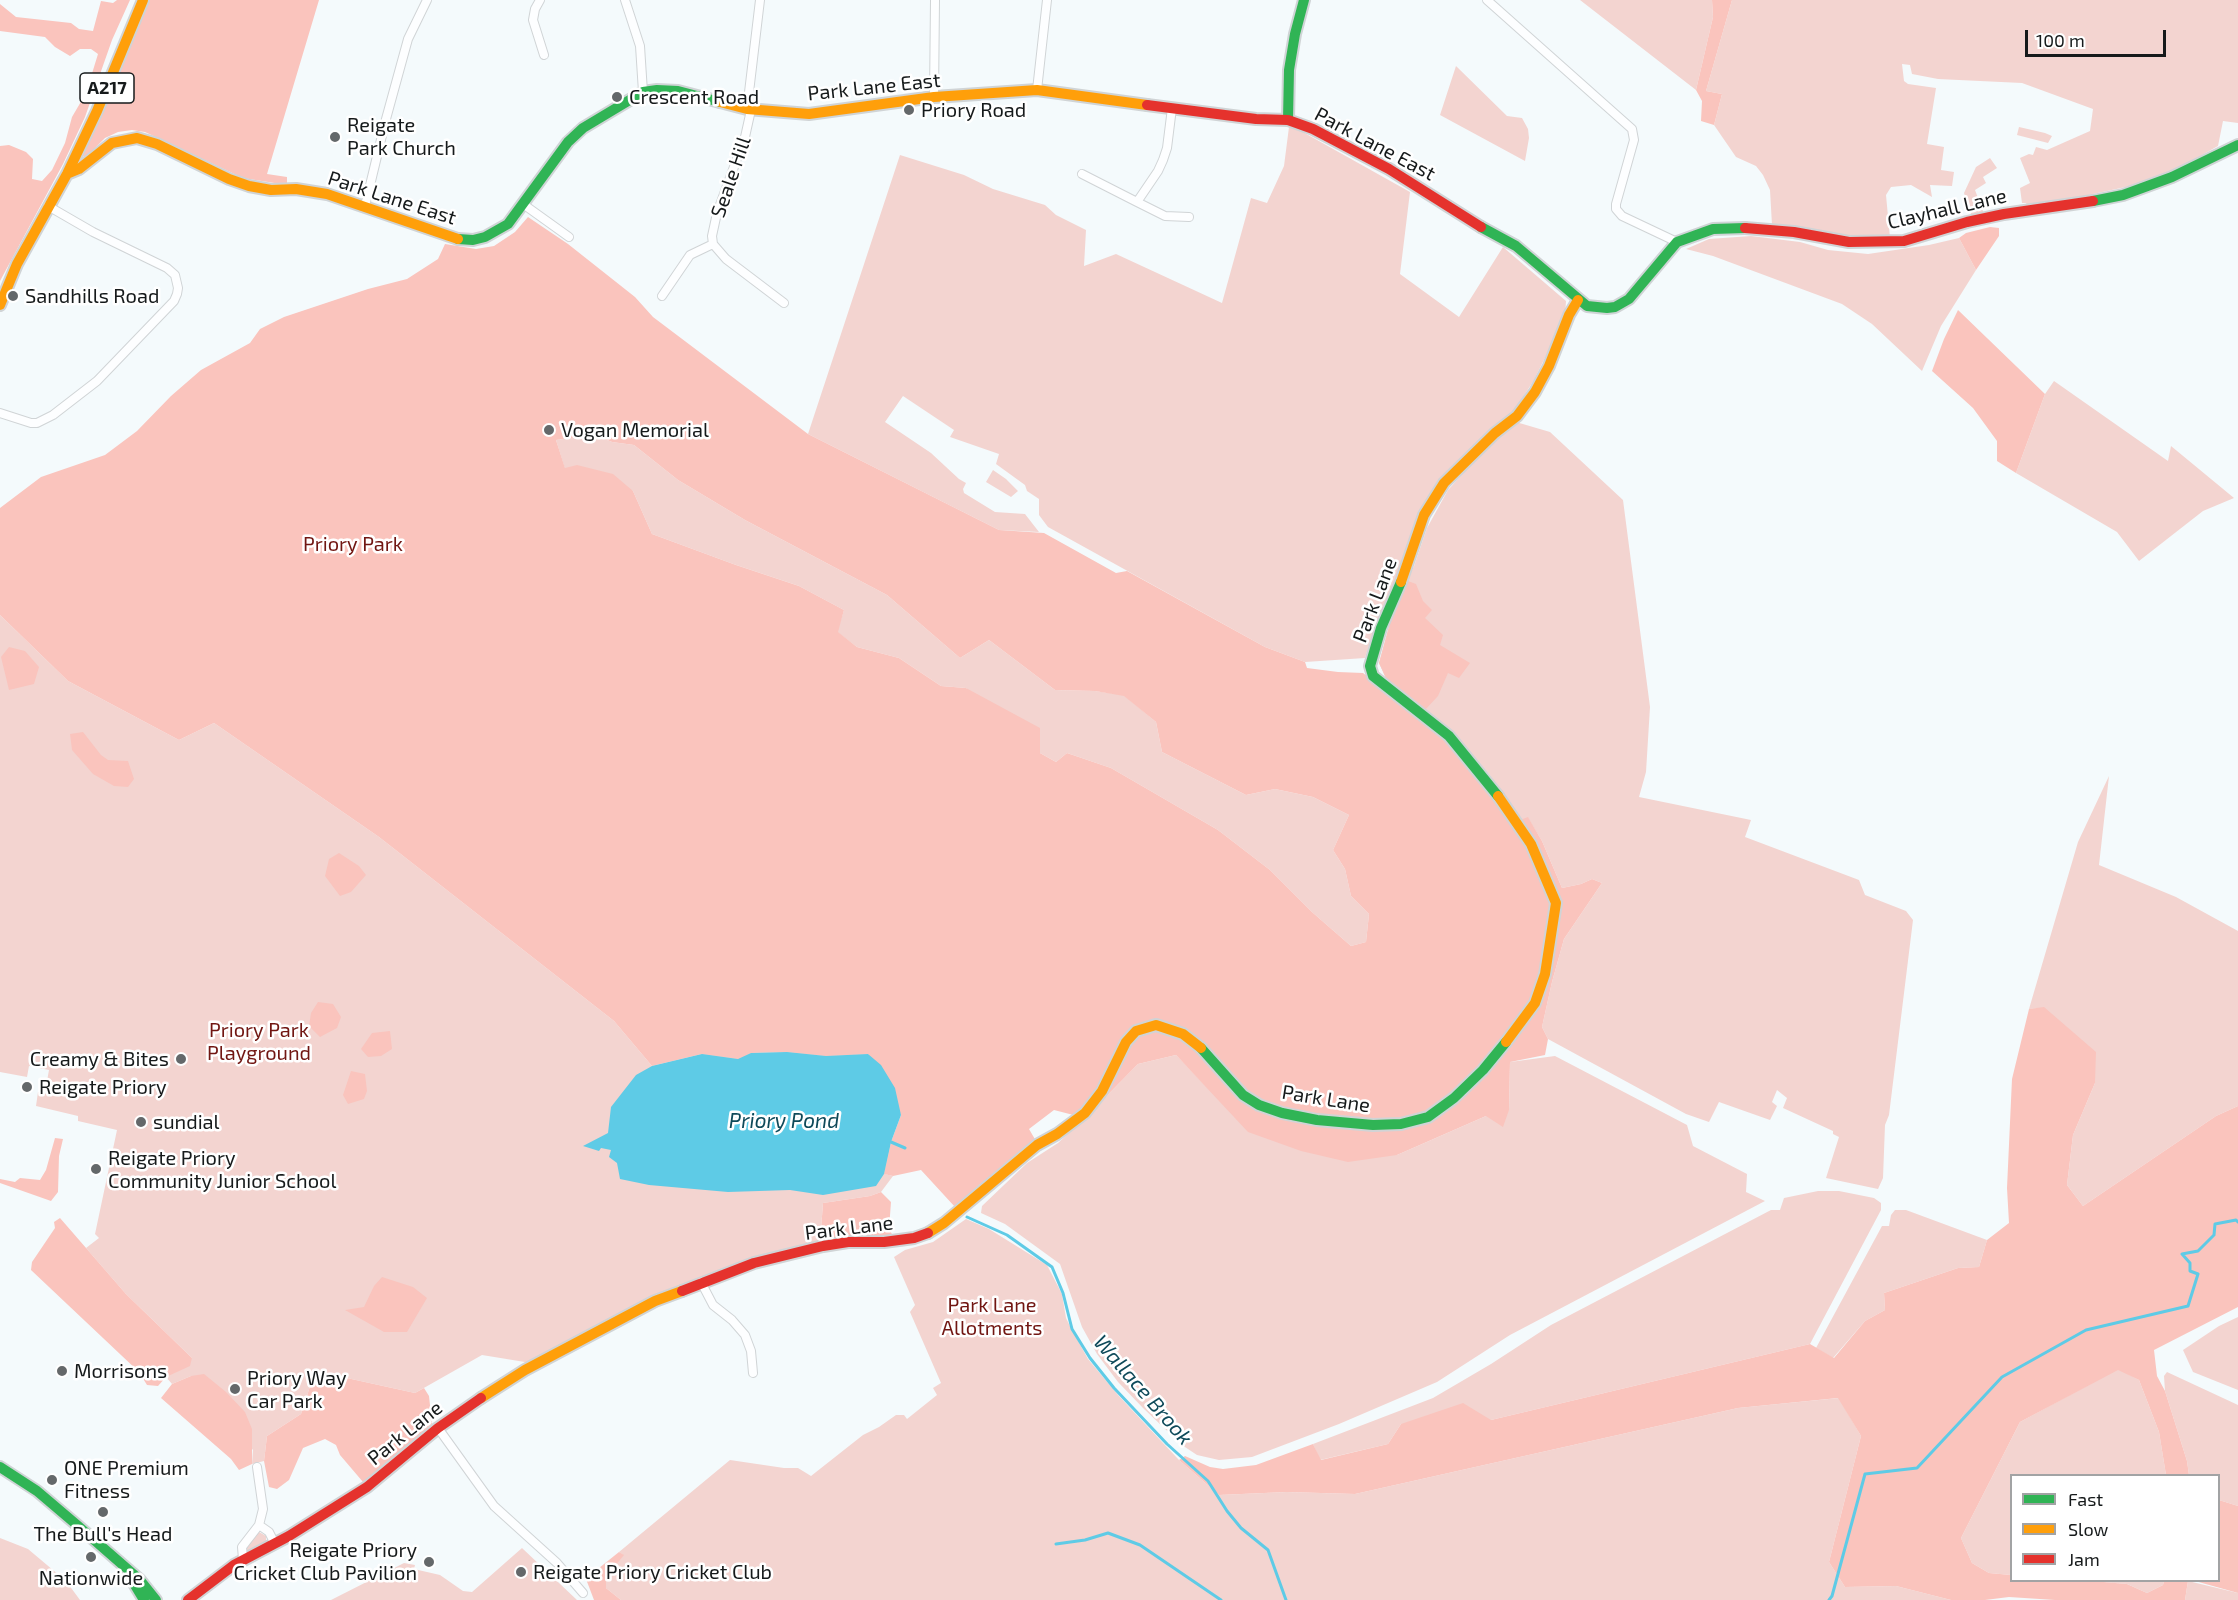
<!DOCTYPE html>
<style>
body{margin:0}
#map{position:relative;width:2238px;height:1600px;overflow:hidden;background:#f4fafc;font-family:"Exo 2",sans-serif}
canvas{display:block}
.legend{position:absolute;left:2010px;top:1474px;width:210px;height:108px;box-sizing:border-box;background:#fff;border:2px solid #a2a3a4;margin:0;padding:8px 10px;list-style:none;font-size:18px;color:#161a1b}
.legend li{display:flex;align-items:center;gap:12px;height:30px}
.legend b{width:30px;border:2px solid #a2a3a4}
.scale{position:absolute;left:2025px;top:30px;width:141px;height:27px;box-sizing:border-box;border:3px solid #161a1b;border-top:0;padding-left:8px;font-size:18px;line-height:21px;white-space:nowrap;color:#161a1b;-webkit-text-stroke:4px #fff;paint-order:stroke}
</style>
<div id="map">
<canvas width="2238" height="1600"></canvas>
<ul class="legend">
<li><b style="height:8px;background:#30b455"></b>Fast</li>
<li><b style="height:8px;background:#ff9f0a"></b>Slow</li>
<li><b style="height:8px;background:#e5322d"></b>Jam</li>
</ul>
<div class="scale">100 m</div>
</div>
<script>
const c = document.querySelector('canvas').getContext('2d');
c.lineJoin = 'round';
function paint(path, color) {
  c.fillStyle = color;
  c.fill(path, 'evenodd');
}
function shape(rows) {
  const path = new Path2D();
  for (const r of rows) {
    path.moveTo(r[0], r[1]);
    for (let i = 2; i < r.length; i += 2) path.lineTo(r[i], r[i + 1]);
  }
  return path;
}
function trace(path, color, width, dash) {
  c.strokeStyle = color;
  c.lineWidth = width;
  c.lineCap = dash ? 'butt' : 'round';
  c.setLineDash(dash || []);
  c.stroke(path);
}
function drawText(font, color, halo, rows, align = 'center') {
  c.font = font + ' "Exo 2",sans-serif';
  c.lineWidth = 5;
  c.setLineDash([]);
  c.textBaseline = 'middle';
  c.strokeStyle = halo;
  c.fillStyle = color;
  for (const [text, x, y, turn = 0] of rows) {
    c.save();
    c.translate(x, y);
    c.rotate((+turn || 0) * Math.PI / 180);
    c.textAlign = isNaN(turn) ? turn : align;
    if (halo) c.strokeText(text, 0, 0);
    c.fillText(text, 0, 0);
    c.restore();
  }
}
paint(shape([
 [1580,0,1712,0,1713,17,1696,90],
 [1732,0,2238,0,2238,123,2223,121,2218,146,2174,171,2135,185,2028,208,2026,203,2022,203,2020,188,2030,183,2020,158,2029,154,2033,155,2036,147,2047,150,2090,131,2093,109,2022,83,1938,79,1912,74,1910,65,1902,64,1904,81,1908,84,1936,88,1927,144,1944,147,1941,170,1954,172,1952,186,1930,185,1932,197,1911,185,1891,187,1886,195,1890,238,1867,240,1801,227,1772,225,1770,190,1763,175,1756,166,1736,157,1714,125,1722,94,1706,91],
 [1456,66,1507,116,1522,118,1528,129,1529,138,1525,161,1440,115],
 [1289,127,1301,131,1410,192,1400,274,1459,317,1503,247,1566,301,1565,317,1534,380,1516,408,1438,480,1418,519,1399,571,1374,630,1365,658,1305,662,1265,647,1048,527,1039,515,1039,499,1027,491,1025,485,996,464,999,454,950,437,954,430,903,396,885,422,931,453,959,479,966,483,963,489,964,493,995,512,1025,514,1039,532,999,530,808,434,900,155,964,175,993,189,1045,205,1056,215,1086,230,1084,266,1116,254,1222,303,1251,198,1267,203,1284,166],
 [2019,127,2045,133,2052,136,2048,143,2017,135],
 [1990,158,1997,168,1983,177,1986,183,1975,190,1984,214,1977,217,1971,214,1964,193,1976,167],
 [1751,236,1800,242,1828,250,1868,254,1929,245,1959,238,1976,270,1941,326,1922,371,1872,324,1842,304,1713,256,1686,249,1709,239],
 [2054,381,2168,461,2171,446,2234,498,2203,511,2139,561,2117,532,2016,473,2045,394],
 [1516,422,1550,432,1623,500,1650,707,1646,772,1639,797,1751,820,1745,837,1859,880,1865,895,1906,911,1913,920,1889,1115,1885,1125,1883,1178,1878,1189,1826,1178,1839,1137,1833,1134,1833,1131,1783,1108,1787,1098,1777,1090,1772,1102,1777,1106,1770,1120,1719,1102,1709,1122,1686,1114,1548,1039,1542,1027,1552,982,1564,939,1602,883,1592,879,1581,884,1562,888,1542,841,1528,818,1521,820,1489,774,1447,728,1389,685,1379,663,1394,608,1414,566,1427,528,1448,490,1476,459],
 [595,435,612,442,634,445,678,480,745,520,887,595,960,658,989,640,1055,690,1095,691,1124,695,1156,722,1162,752,1246,795,1275,789,1313,797,1349,815,1333,850,1345,869,1351,896,1369,914,1366,942,1351,946,1312,912,1270,870,1218,830,1111,768,1067,753,1056,762,1040,753,966,688,941,686,899,658,857,647,837,632,844,610,799,586,736,565,652,534,633,491,565,469,556,440],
 [993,470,1006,479,1018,491,1011,497,986,482],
 [0,615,68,681,179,740,214,723,379,837,614,1021,652,1066,702,1054,787,1052,868,1054,891,1142,885,1174,893,1176,881,1192,870,1196,823,1203,820,1243,689,1282,531,1363,482,1355,415,1393,315,1371,301,1414,267,1436,264,1461,252,1464,253,1450,191,1376,172,1384,166,1377,192,1358,126,1294,86,1248,99,1238,95,1234,117,1130,78,1121,78,1116,36,1106,38,1092,52,1095,54,1082,47,1081,49,1070,29,1066,27,1077,0,1072],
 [2109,776,2099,865,2176,897,2238,931,2238,1106,2216,1116,2083,1206,2067,1185,2073,1135,2095,1083,2044,1008,2029,1009,2078,842],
 [1176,1055,1205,1085,1397,1155,1486,1116,1509,1110,1510,1062,1555,1056,1687,1125,1693,1146,1747,1174,1746,1192,1765,1201,1510,1335,1437,1382,1339,1424,1252,1457,1219,1460,1197,1455,1182,1445,1143,1408,1118,1382,1097,1354,1082,1327,1060,1264,1005,1224,981,1213,982,1206,1027,1163,1058,1143,1085,1118,1138,1064],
 [1818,1191,1839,1191,1874,1198,1881,1203,1881,1210,1810,1344,1491,1420,1401,1424,1388,1444,1320,1460,1313,1444,1433,1398,1491,1364,1551,1325,1771,1210,1780,1210,1784,1198],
 [1895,1210,1906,1210,1987,1240,1979,1267,1958,1268,1884,1293,1885,1310,1865,1321,1833,1358,1816,1348,1882,1226,1889,1226,1891,1215],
 [966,1219,989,1229,1047,1265,1062,1294,1066,1318,1072,1330,1088,1359,1119,1396,1179,1460,1219,1495,1287,1492,1355,1494,1738,1408,1839,1398,1861,1436,1829,1562,1845,1587,1896,1586,1951,1600,621,1600,606,1588,606,1577,623,1555,619,1552,730,1460,784,1468,798,1468,811,1476,863,1435,879,1427,896,1415,904,1415,907,1419,937,1395,933,1388,941,1383,910,1312,915,1305,894,1257,905,1250,933,1242],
 [2238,1317,2238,1390,2193,1372,2183,1350,2219,1326],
 [2118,1369,2139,1380,2159,1432,2166,1475,2012,1476,2011,1575,1989,1573,1972,1563,1961,1538,2020,1422],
 [2167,1372,2238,1405,2238,1506,2219,1500,2218,1476,2189,1475,2187,1461,2165,1391,2164,1376],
 [259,1532,266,1536,266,1543,246,1551,246,1547],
 [0,1538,28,1549,66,1581,80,1600,0,1600],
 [522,1548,577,1600,331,1600,404,1563,415,1565,414,1569,440,1575,463,1591,472,1592],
 [2088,1581,2164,1581,2163,1585,2147,1593,2127,1584],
 [2188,1581,2238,1593,2238,1600,2185,1600]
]), '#f3d4d0');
paint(shape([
 [117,0,130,0,112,40,85,117,63,164,0,281,0,146,9,145,26,152,33,159,32,179,42,181,52,170,65,143,72,117,86,93,98,54,91,49,80,49,70,56,55,47,45,37,0,31,0,4,16,17,71,23,79,29,93,31,101,1,113,3],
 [148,0,319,0,267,174,287,177,287,185,243,178,145,132,132,130,118,132,105,138,86,157,79,156],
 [1712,0,1732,0,1706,91,1722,94,1714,125,1701,121,1702,101,1696,90,1713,17],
 [528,217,568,244,635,297,653,317,808,434,999,530,1044,533,1116,573,1127,571,1265,647,1305,662,1307,668,1338,672,1363,673,1439,731,1486,785,1512,823,1528,817,1542,841,1562,888,1581,884,1592,879,1602,883,1564,939,1552,982,1542,1027,1548,1039,1545,1055,1510,1062,1509,1110,1503,1127,1486,1116,1397,1155,1348,1162,1301,1151,1248,1132,1176,1055,1138,1064,1085,1118,1054,1110,1029,1129,1036,1141,979,1185,955,1207,921,1170,893,1176,884,1174,891,1142,901,1115,868,1054,826,1056,787,1052,751,1053,739,1059,702,1054,652,1066,614,1021,379,837,214,723,179,740,68,681,0,615,0,508,41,477,105,455,137,431,171,396,201,370,250,343,260,329,284,317,368,289,407,279,438,259,445,244,476,249,494,246,515,232],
 [595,435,612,442,634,445,678,480,745,520,887,595,960,658,989,640,1055,690,1095,691,1124,696,1156,722,1162,752,1246,795,1275,789,1313,797,1349,815,1333,850,1345,869,1351,896,1369,914,1366,942,1351,946,1312,912,1270,870,1218,830,1111,768,1067,753,1056,762,1040,753,1040,728,966,688,941,686,899,658,857,647,838,632,844,610,799,586,736,565,652,534,633,491,613,474,577,465,565,468,556,440],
 [1990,227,1999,228,1999,236,1976,270,1959,238,1966,233],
 [1958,310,2045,394,2016,473,1997,461,1997,441,1973,408,1932,371,1944,339],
 [1408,581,1416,584,1423,601,1432,610,1425,618,1443,635,1440,645,1470,663,1459,678,1448,673,1438,696,1424,711,1389,685,1379,663,1394,608],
 [9,647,25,651,39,667,34,684,9,690,1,657],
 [83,732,101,755,108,760,128,761,134,779,128,787,114,786,93,774,72,750,70,734],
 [339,853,359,866,366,875,351,892,340,896,325,876,329,859],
 [318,1002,333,1004,341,1017,337,1028,320,1037,309,1026,311,1013],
 [2044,1007,2096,1052,2095,1083,2073,1135,2067,1185,2083,1206,2216,1116,2238,1106,2238,1307,2154,1350,2157,1376,2165,1391,2187,1461,2189,1475,2166,1475,2159,1432,2139,1380,2118,1370,2020,1422,1961,1538,1972,1563,1989,1573,2011,1575,2012,1580,2092,1581,2127,1584,2147,1593,2163,1585,2164,1581,2188,1581,2185,1600,2055,1600,2009,1597,1985,1600,1951,1600,1896,1586,1845,1587,1829,1562,1861,1436,1838,1398,1738,1408,1355,1494,1287,1492,1219,1495,1179,1460,1185,1456,1210,1467,1223,1469,1256,1465,1313,1444,1321,1460,1388,1444,1401,1424,1463,1403,1491,1420,1810,1344,1834,1358,1865,1321,1885,1310,1884,1293,1958,1268,1979,1267,1987,1240,2009,1223,2007,1188,2012,1079,2029,1009],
 [390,1031,392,1049,381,1056,368,1057,361,1049,372,1033],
 [351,1071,365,1074,367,1091,364,1099,348,1104,343,1095],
 [55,1138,63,1139,59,1156,58,1192,51,1201,0,1183,0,1179,15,1182,20,1178,40,1180,46,1170],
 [881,1192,891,1202,889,1229,893,1236,820,1243,823,1203,870,1196],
 [60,1218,126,1294,192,1358,190,1366,166,1377,158,1386,147,1385,139,1372,31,1270,32,1262,55,1228,54,1222],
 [382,1277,413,1287,427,1298,407,1332,384,1332,345,1310,364,1307,374,1286],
 [315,1371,415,1393,424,1388,429,1396,432,1424,391,1462,363,1482,340,1455,336,1445,325,1439,303,1448,289,1480,277,1489,269,1487,264,1461,267,1436,301,1414],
 [204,1374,226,1392,245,1412,252,1429,252,1464,239,1470,231,1459,161,1398,172,1384,191,1376],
 [2219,1500,2238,1506,2238,1593,2195,1581,2218,1580],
 [619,1552,624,1555,606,1577,606,1588,621,1600,594,1600,586,1579,596,1567,599,1568]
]), '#fac4bd');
paint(shape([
 [787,1052,826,1056,868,1054,881,1065,895,1088,901,1115,891,1142,884,1174,876,1186,823,1195,790,1190,728,1192,649,1185,620,1179,617,1163,609,1157,611,1150,601,1148,599,1151,583,1146,608,1133,611,1107,636,1075,652,1066,702,1054,738,1059,751,1053]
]), '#5ecbe6');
trace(shape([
 [891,1142,905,1148],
 [967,1217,1007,1235,1052,1267,1063,1293,1072,1329,1090,1358,1114,1388,1167,1444,1208,1481,1227,1511,1241,1528,1268,1550,1286,1600],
 [1056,1544,1085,1540,1108,1533,1140,1545,1221,1600],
 [1829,1600,1832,1596,1865,1474,1917,1468,2002,1377,2086,1330,2188,1306,2198,1274,2190,1271,2190,1263,2182,1254,2198,1251,2214,1235,2215,1224,2236,1220,2238,1222]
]), '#5ecbe6', 3);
const street = shape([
 [540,0,535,9,533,20,544,55],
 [625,0,640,46,643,92],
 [1487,0,1632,129,1634,140,1616,204,1616,209,1622,216,1677,242],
 [1037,90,1047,0],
 [934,97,935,0],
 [747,109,760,0],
 [751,110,745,137,717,213,712,236,713,244,726,259,784,303],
 [1082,174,1137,202,1158,171,1163,160,1167,148,1172,108],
 [1137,202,1165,216,1189,217],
 [523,204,569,237],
 [365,206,386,119,408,39,427,0],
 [662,296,690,255,713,244],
 [0,413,31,423,37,423,53,415,97,381,174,301,177,294,178,288,175,275,167,268,93,232,48,206],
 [701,1282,713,1305,732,1320,745,1335,751,1351,753,1373],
 [438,1428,494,1506,557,1563,583,1593],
 [259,1525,269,1532,275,1544],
 [243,1559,242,1547,259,1525,263,1509,257,1467]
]);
const fast = shape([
 [1288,120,1289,70,1295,34,1304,0],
 [2093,201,2123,195,2172,177,2238,145],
 [1481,227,1516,246,1587,306,1607,308,1615,307,1629,299,1677,242,1713,229,1745,228],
 [458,239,473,240,485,237,508,224,568,142,583,128,643,92,657,90,678,91,720,102],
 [1401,582,1381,628,1370,666,1373,676,1449,736,1498,796],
 [1201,1048,1243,1095,1259,1105,1282,1113,1317,1120,1373,1125,1401,1124,1428,1117,1454,1098,1483,1070,1506,1042],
 [0,1467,37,1491,77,1525,140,1580,156,1600],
 [133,1582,144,1600]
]);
const slow = shape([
 [720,102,747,109,809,114,934,97,1037,90,1147,105],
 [67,174,79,169,112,143,137,138,157,144,229,179,249,186,271,190,296,189,327,194,458,239],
 [0,305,17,264,67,174,97,111,143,0],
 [1401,582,1424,515,1444,483,1495,433,1517,416,1535,392,1549,366,1569,315,1578,300],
 [1498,796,1531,844,1556,903,1545,974,1535,1003,1506,1042],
 [928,1233,944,1223,1037,1145,1057,1134,1085,1113,1102,1091,1126,1042,1136,1031,1156,1025,1183,1034,1201,1048],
 [481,1398,525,1370,655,1301,682,1291]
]);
const jam = shape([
 [1147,105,1256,119,1288,120,1313,129,1389,169,1481,227],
 [1745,228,1794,232,1849,242,1904,241,1967,222,2004,214,2093,201],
 [682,1291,754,1263,823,1246,848,1242,884,1242,914,1238,928,1233],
 [188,1600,234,1565,289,1536,367,1487,438,1428,481,1398]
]);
trace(street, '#d0d4d6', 10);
trace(fast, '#d0d4d6', 14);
trace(slow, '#d0d4d6', 14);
trace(jam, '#d0d4d6', 14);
trace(street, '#fdfeff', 8);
trace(fast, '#30b455', 10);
trace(slow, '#ff9f0a', 10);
trace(jam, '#e5322d', 10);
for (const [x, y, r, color] of [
 [617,97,6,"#64686a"],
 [909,110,6,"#64686a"],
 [335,137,6,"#64686a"],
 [13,296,6,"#64686a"],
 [549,430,6,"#64686a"],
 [181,1059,6,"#64686a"],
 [27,1087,6,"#64686a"],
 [141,1122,6,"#64686a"],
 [96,1169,6,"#64686a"],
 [62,1371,6,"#64686a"],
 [235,1389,6,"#64686a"],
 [52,1480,6,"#64686a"],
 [103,1512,6,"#64686a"],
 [91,1557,6,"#64686a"],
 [429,1562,6,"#64686a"],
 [521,1572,6,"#64686a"]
]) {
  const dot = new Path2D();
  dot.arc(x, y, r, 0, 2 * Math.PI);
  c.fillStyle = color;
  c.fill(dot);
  trace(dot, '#fff', 2);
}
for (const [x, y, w] of [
 [107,88,54]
]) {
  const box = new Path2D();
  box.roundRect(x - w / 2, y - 15, w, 30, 4.5);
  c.fillStyle = '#fff';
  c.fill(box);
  trace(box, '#161a1b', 1.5);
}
drawText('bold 18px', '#161a1b', null, [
 ["A217",107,88]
]);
drawText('20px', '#161a1b', '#fff', [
 ["Park Lane East",874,87,-6],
 ["Park Lane East",1375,144,28],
 ["Seale Hill",731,177,-71],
 ["Park Lane East",392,198,18],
 ["Clayhall Lane",1947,209,-13],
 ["Park Lane",1375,600,-69],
 ["Park Lane",1326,1099,9],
 ["Park Lane",849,1228,-7],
 ["Park Lane",405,1433,-39]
]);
drawText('20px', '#161a1b', '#fff', [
 ["Crescent Road",629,97],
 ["Priory Road",921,110],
 ["Reigate",347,125],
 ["Park Church",347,148],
 ["Sandhills Road",25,296],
 ["Vogan Memorial",561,430],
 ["Creamy & Bites",169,1059,"right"],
 ["Reigate Priory",39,1087],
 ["sundial",153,1122],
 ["Reigate Priory",108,1158],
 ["Community Junior School",108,1181],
 ["Morrisons",74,1371],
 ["Priory Way",247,1378],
 ["Car Park",247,1401],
 ["ONE Premium",64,1468],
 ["Fitness",64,1491],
 ["The Bull's Head",103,1534,"center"],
 ["Reigate Priory",417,1550,"right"],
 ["Cricket Club Pavilion",417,1573,"right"],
 ["Reigate Priory Cricket Club",533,1572],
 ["Nationwide",91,1578,"center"]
], 'left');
drawText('20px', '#711612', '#fff', [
 ["Priory Park",353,544],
 ["Priory Park",259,1030],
 ["Playground",259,1053],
 ["Park Lane",992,1305],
 ["Allotments",992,1328]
]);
drawText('italic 21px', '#0f4a5a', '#fff', [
 ["Priory Pond",784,1121],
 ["Wallace Brook",1143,1390,49]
]);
</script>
